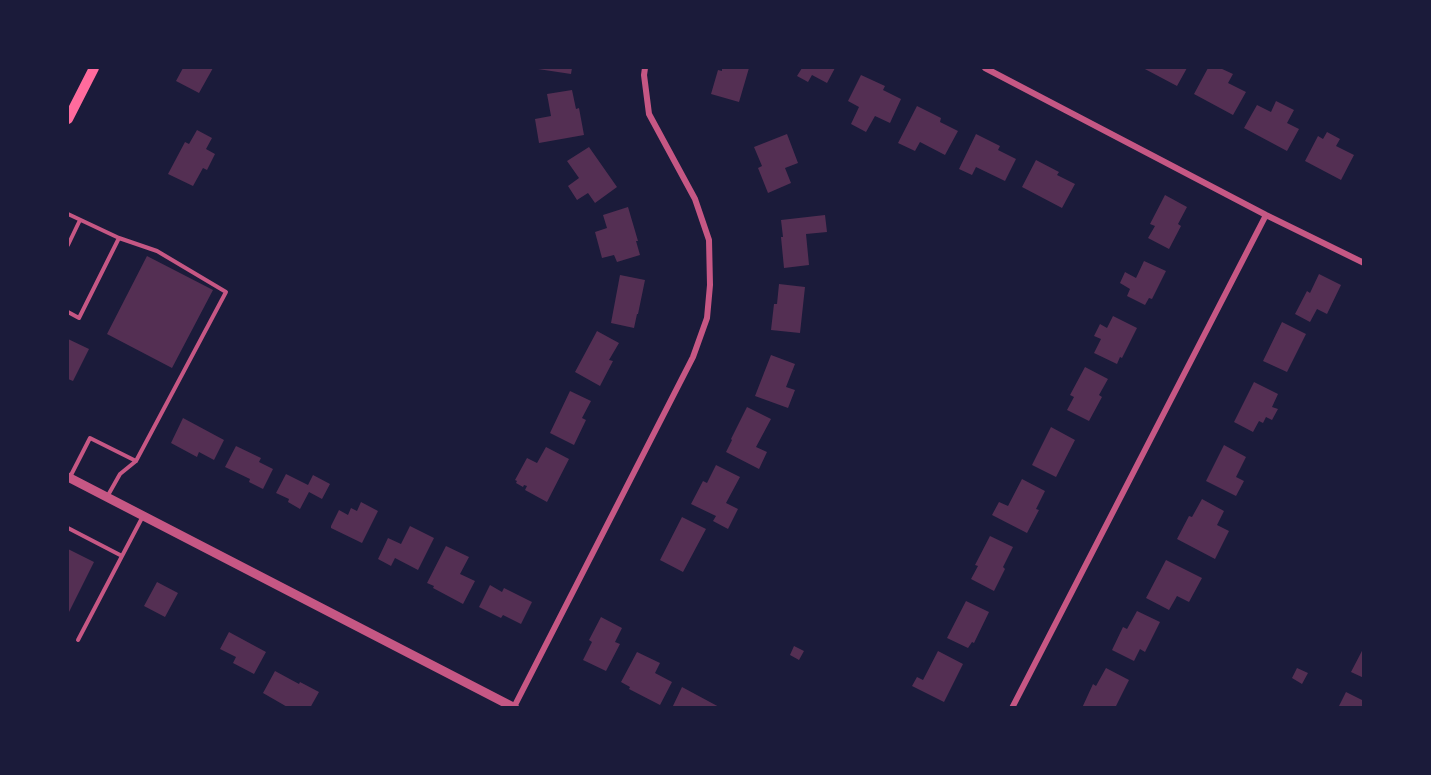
<!DOCTYPE html>
<style>
body{margin:0}
#map{position:relative;width:1431px;height:775px;overflow:hidden;background:#1b1b3a;font-family:"Open Sans",sans-serif}
canvas{display:block}
.frame{position:absolute;inset:0;border:69px solid #1b1b3a;pointer-events:none}
</style>
<div id="map">
<canvas width="1431" height="775"></canvas>
<div class="frame"></div>
</div>
<script>
const c = document.querySelector('canvas').getContext('2d');
c.lineJoin = 'round';
function paint(path, color) {
  c.fillStyle = color;
  c.fill(path, 'evenodd');
}
function shape(rows) {
  const path = new Path2D();
  for (const r of rows) {
    path.moveTo(r[0], r[1]);
    for (let i = 2; i < r.length; i += 2) path.lineTo(r[i], r[i + 1]);
  }
  return path;
}
function trace(path, color, width, dash) {
  c.strokeStyle = color;
  c.lineWidth = width;
  c.lineCap = dash ? 'butt' : 'round';
  c.setLineDash(dash || []);
  c.stroke(path);
}
paint(shape([
 [183,68,213,68,199,93,176,81],
 [538,68,572,68,571,74,538,69],
 [722,68,749,68,739,102,711,94,718,70,722,71],
 [802,68,835,68,827,83,812,75,808,82,797,76],
 [1143,68,1187,68,1177,86],
 [1208,68,1220,68,1233,74,1228,83,1246,92,1233,115,1194,94],
 [861,75,885,86,883,90,901,99,890,123,875,116,866,132,851,124,859,107,848,101],
 [572,90,576,109,579,108,584,135,539,143,535,119,551,116,547,94],
 [1276,101,1294,110,1287,123,1299,129,1287,151,1244,128,1257,105,1271,112],
 [917,106,941,118,940,122,958,131,945,155,920,142,915,151,898,143],
 [197,130,212,138,206,149,215,154,207,170,203,168,193,186,168,174,185,142,189,144],
 [1327,132,1340,139,1336,146,1354,155,1341,180,1305,161,1318,136,1323,139],
 [787,134,798,163,785,168,791,183,768,193,758,168,762,166,754,147],
 [976,134,1000,146,998,150,1016,159,1005,181,976,167,972,175,959,169],
 [589,147,617,187,595,203,588,193,577,200,568,186,579,178,567,161],
 [1036,160,1059,172,1057,175,1075,184,1062,208,1022,187],
 [1165,195,1187,207,1178,224,1181,226,1169,249,1148,238,1155,226,1150,224],
 [628,207,638,241,636,241,640,255,617,262,614,255,602,258,595,232,607,228,603,215],
 [825,215,827,232,806,234,809,265,784,268,781,237,783,237,781,220],
 [147,256,213,290,172,368,107,334],
 [1144,261,1166,271,1152,299,1149,298,1145,305,1127,296,1130,289,1120,283,1125,272,1136,278],
 [1319,274,1341,285,1327,314,1317,309,1310,322,1295,314,1307,291,1310,293],
 [620,275,645,280,638,314,637,314,634,328,611,323],
 [779,284,805,287,800,333,771,330,774,304,777,304],
 [1113,316,1137,328,1122,358,1120,357,1117,364,1094,353,1101,339,1094,336,1100,324,1107,328],
 [1282,322,1306,334,1287,372,1263,361],
 [597,331,619,343,609,360,613,361,600,386,575,372],
 [68,339,89,349,73,381,68,379],
 [771,355,795,364,786,387,795,390,788,408,755,396],
 [1085,367,1108,379,1099,395,1102,397,1089,421,1067,410,1074,397,1070,395],
 [1254,382,1278,394,1272,407,1278,409,1272,420,1266,417,1263,423,1259,421,1253,432,1234,422],
 [570,391,591,401,582,418,586,420,574,445,550,433],
 [747,407,771,419,756,447,767,452,759,469,726,452,732,440,731,439],
 [183,418,224,440,214,460,199,452,197,457,171,443],
 [1051,427,1075,440,1056,477,1032,465],
 [1224,445,1246,457,1236,477,1244,481,1236,496,1206,481],
 [236,446,261,458,259,462,273,469,263,489,249,482,250,479,225,467],
 [546,447,569,459,547,502,525,490,527,486,524,485,523,487,516,483,517,481,515,480,527,458,537,463],
 [716,465,740,477,726,503,738,509,728,529,713,521,716,516,691,504,703,481,707,483],
 [286,474,308,485,313,475,330,484,322,499,309,492,300,509,288,502,289,499,276,493],
 [1022,479,1045,491,1036,509,1039,510,1027,533,992,515,999,502,1008,506],
 [1202,499,1224,511,1217,525,1229,531,1215,559,1177,539,1189,516,1192,517],
 [361,502,378,511,362,543,331,528,331,526,339,510,348,515,351,508,357,511],
 [682,517,706,529,683,572,660,560],
 [410,526,434,538,418,570,395,558,391,566,378,559,388,538,401,544],
 [990,536,1013,547,1003,567,1005,569,994,591,971,579,978,566,975,565],
 [446,546,469,557,460,574,475,581,463,604,433,588,434,586,427,583],
 [68,549,94,562,68,614],
 [1166,560,1202,578,1189,602,1177,596,1169,610,1146,598],
 [157,582,178,593,165,617,144,606],
 [490,585,502,592,504,588,532,602,521,624,503,615,501,618,479,607],
 [966,601,989,612,974,643,972,642,968,648,947,638],
 [1137,611,1160,622,1145,652,1140,649,1134,661,1112,650,1123,627,1127,629],
 [601,617,622,628,615,642,620,644,606,671,583,660,592,642,589,640],
 [229,632,266,652,254,674,233,663,236,657,220,649],
 [794,646,804,651,799,660,790,655],
 [1364,647,1364,678,1351,672],
 [938,651,963,664,944,702,912,686,917,677,923,680],
 [637,652,660,663,655,673,672,682,660,705,629,689,630,687,621,682],
 [1106,668,1129,680,1115,708,1082,708,1093,684,1096,686],
 [1297,668,1308,673,1302,684,1292,678],
 [275,671,299,684,300,682,319,692,310,708,289,708,263,693],
 [682,687,721,708,672,708],
 [1346,692,1364,701,1364,708,1338,708]
]), '#542f53');
trace(shape([
 [68,214,119,238,79,318,68,312],
 [68,245,80,220],
 [70,477,90,438,136,461],
 [107,497,120,474,136,461,226,292,157,251,119,238],
 [68,528,122,556],
 [78,640,143,516]
]), '#c65784', 4);
trace(shape([
 [985,68,1266,215,1364,263],
 [514,707,693,357,707,318,710,285,709,240,695,199,649,114,644,75,645,68],
 [1012,708,1266,215]
]), '#c65784', 6);
trace(shape([
 [68,477,515,708]
]), '#c65784', 9);
trace(shape([
 [68,119,94,68]
]), '#ff6b9d', 10);
</script>
